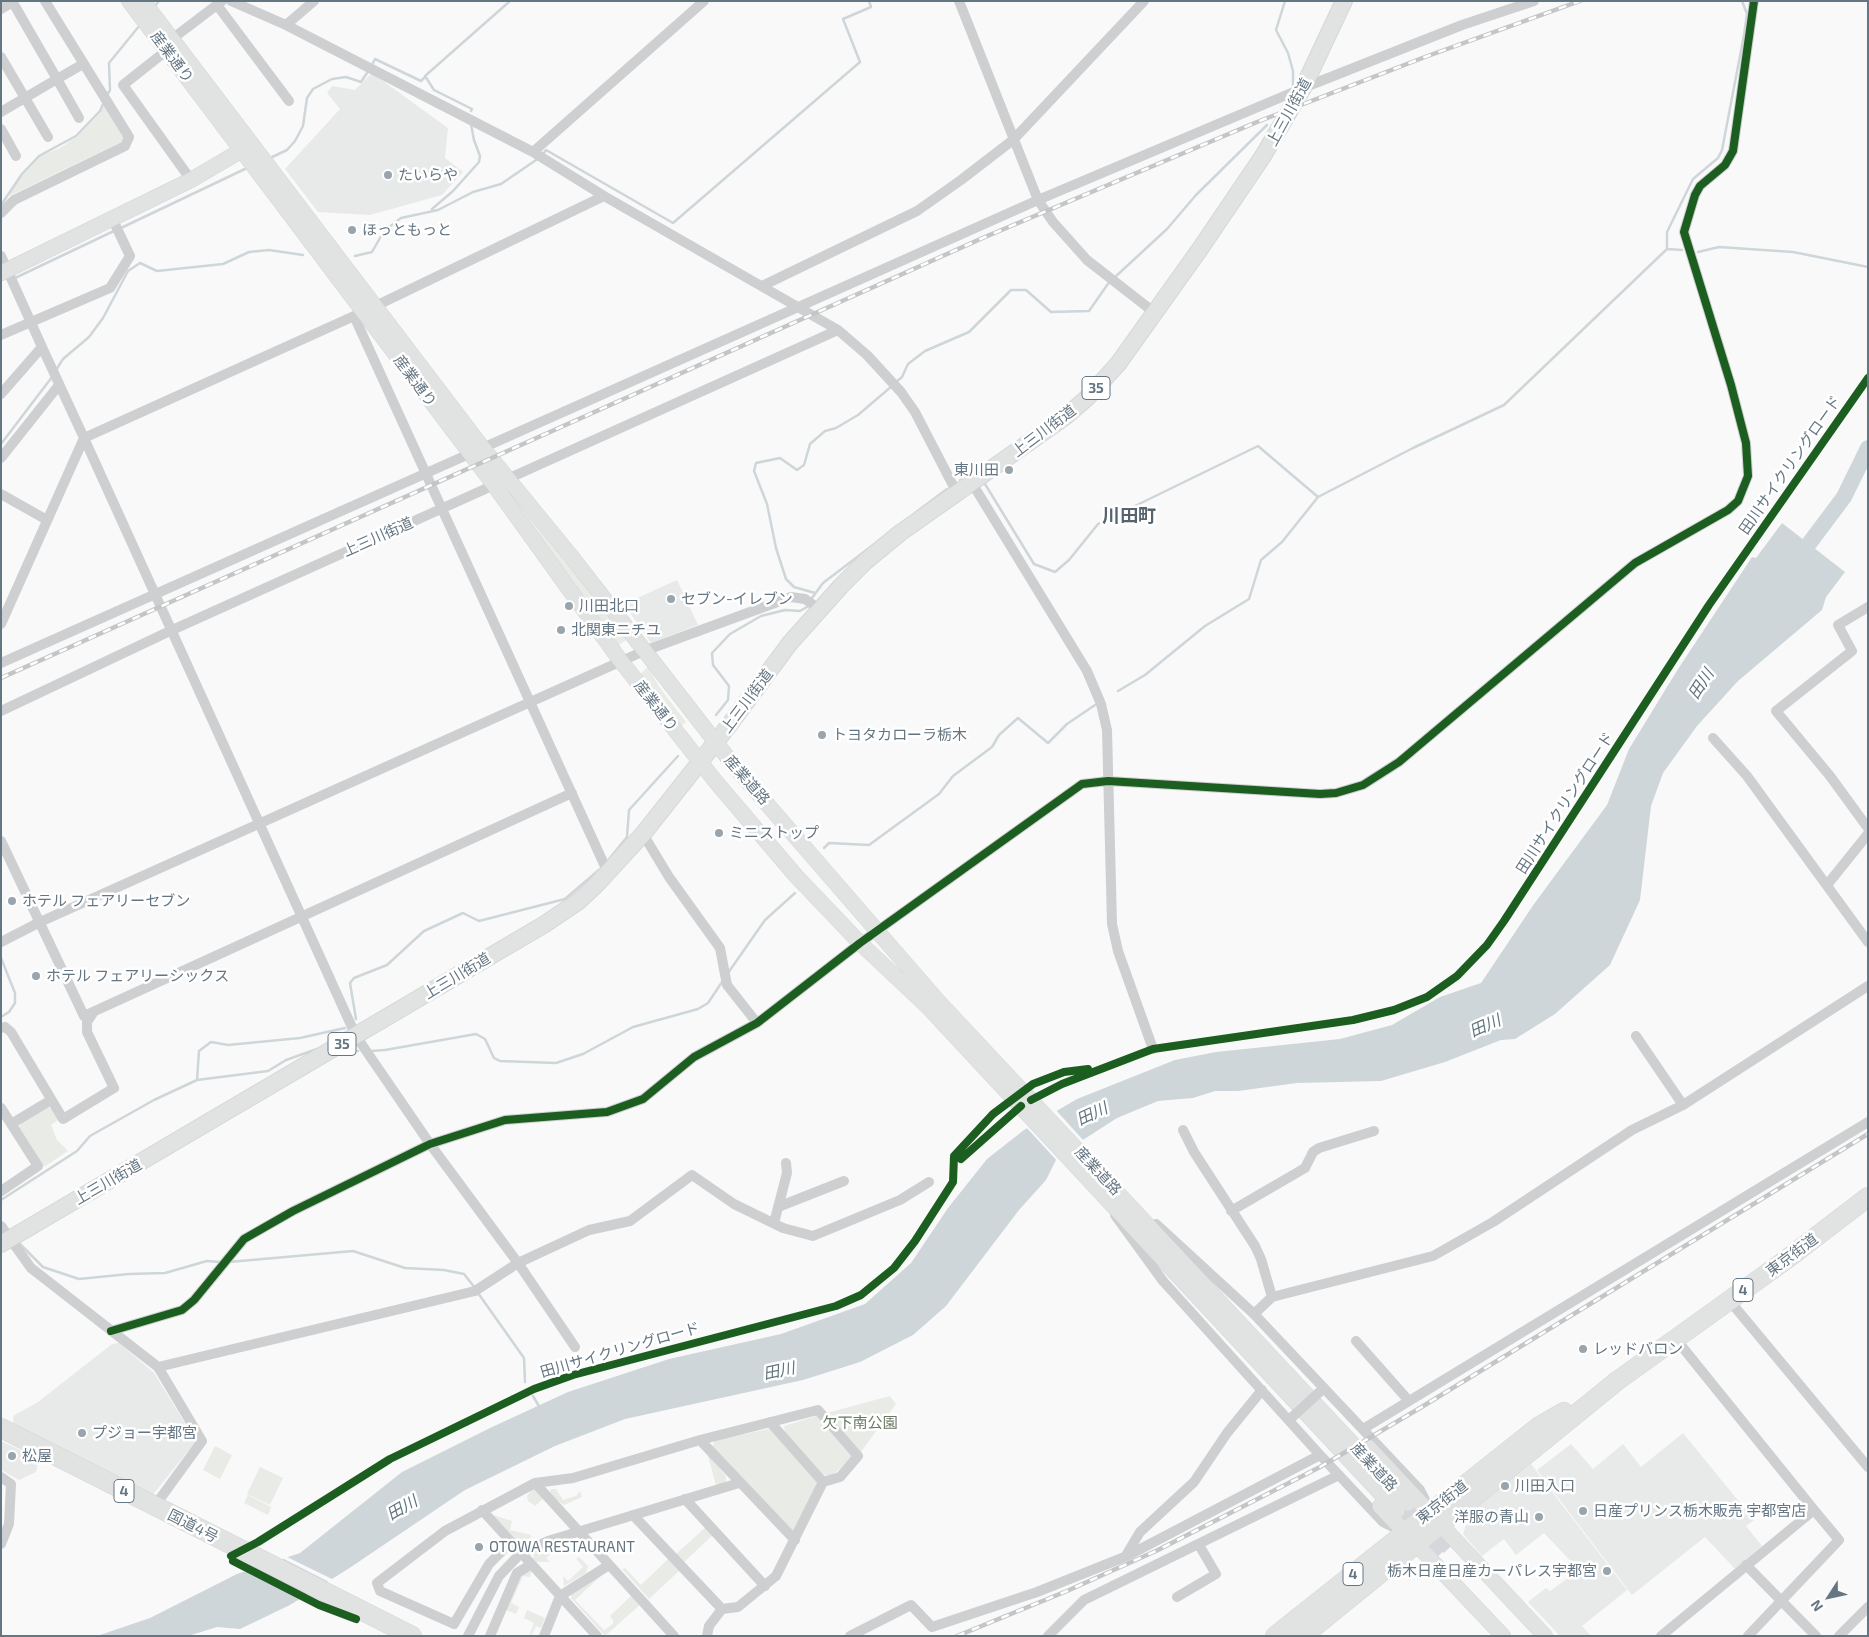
<!DOCTYPE html>
<meta charset="utf-8">
<style>
body{margin:0}
#map{position:relative;width:1869px;height:1637px;overflow:hidden;background:#f9f9f9;font-family:"Exo 2",sans-serif}
canvas{display:block}
.frame{position:absolute;inset:0;border:2px solid #657683;pointer-events:none}
.north{position:absolute;left:1804px;top:1572px;width:50px;height:50px;-webkit-text-stroke:4px #fff;paint-order:stroke;rotate:235deg;font-size:14px;font-weight:700;line-height:20px;text-align:center;color:#657683}
.north::after{content:'';display:block;margin:auto;width:18px;height:22px;background:#657683;clip-path:polygon(50% 0,100% 100%,50% 72%,0 100%)}
</style>
<div id="map">
<canvas width="1869" height="1637"></canvas>
<div class="frame"></div>
<div class="north">N</div>
</div>
<script>
const c = document.querySelector('canvas').getContext('2d');
c.lineJoin = 'round';
function paint(path, color) {
  c.fillStyle = color;
  c.fill(path, 'evenodd');
}
function shape(rows) {
  const path = new Path2D();
  for (const r of rows) {
    path.moveTo(r[0], r[1]);
    for (let i = 2; i < r.length; i += 2) path.lineTo(r[i], r[i + 1]);
  }
  return path;
}
function trace(path, color, width, dash) {
  c.strokeStyle = color;
  c.lineWidth = width;
  c.lineCap = dash ? 'butt' : 'round';
  c.setLineDash(dash || []);
  c.stroke(path);
}
function drawText(font, color, halo, rows, align = 'center') {
  c.font = font + ' "Exo 2","Noto Sans JP",sans-serif';
  c.lineWidth = 5;
  c.setLineDash([]);
  c.textBaseline = 'middle';
  c.strokeStyle = halo;
  c.fillStyle = color;
  for (const [text, x, y, turn = 0] of rows) {
    c.save();
    c.translate(x, y);
    c.rotate((+turn || 0) * Math.PI / 180);
    c.textAlign = isNaN(turn) ? turn : align;
    if (halo) c.strokeText(text, 0, 0);
    c.fillText(text, 0, 0);
    c.restore();
  }
}
paint(shape([
 [372,73,448,128,445,158,463,172,442,195,370,215,318,212,285,169,340,109,327,93,332,86,355,90],
 [677,580,698,625,651,643,624,604],
 [119,1343,154,1373,196,1441,151,1497,14,1427,13,1416,38,1402,112,1344],
 [1683,1433,1754,1520,1746,1526,1762,1546,1735,1569,1705,1537,1632,1595,1537,1470,1571,1444,1593,1469,1623,1444,1641,1467],
 [1,1441,39,1459,36,1472,19,1480,1,1470],
 [1531,1464,1627,1590,1582,1626,1591,1636,1560,1636,1528,1602,1546,1588,1550,1591,1579,1570,1544,1533,1516,1555,1504,1539,1482,1556,1463,1534,1470,1513]
]), '#e8e9e9');
paint(shape([
 [105,103,124,136,121,142,9,196,15,184,40,156,60,148,77,137,100,113],
 [517,499,628,639,617,646,513,503],
 [648,667,660,688,686,722,679,728,638,676],
 [45,1107,51,1108,58,1120,51,1125,57,1140,68,1151,44,1167,19,1127,20,1121],
 [890,1396,896,1404,861,1452,827,1413],
 [816,1416,822,1418,851,1451,852,1457,832,1476,822,1475,785,1432,784,1426],
 [769,1429,774,1432,817,1480,818,1484,796,1531,790,1532,712,1448,715,1440],
 [215,1446,232,1455,220,1479,203,1470],
 [707,1453,726,1476,726,1481,724,1483,716,1485],
 [260,1467,283,1478,270,1505,247,1494],
 [534,1487,544,1498,535,1506,528,1501,527,1496],
 [551,1489,556,1489,563,1500,576,1496,580,1491,582,1497,564,1505,555,1499,550,1492],
 [248,1495,271,1507,268,1515,244,1503],
 [493,1515,512,1521,510,1530,531,1535,530,1539,516,1540],
 [707,1526,714,1534,683,1563,676,1554],
 [565,1540,571,1548,571,1552,562,1543,546,1558,550,1562,536,1562,533,1558,534,1552],
 [579,1557,588,1566,586,1573,564,1586,563,1576,568,1581,583,1567,576,1558],
 [669,1558,680,1570,649,1599,622,1569,625,1568,641,1585],
 [532,1570,530,1577,523,1576,511,1603,519,1607,516,1614,506,1610,518,1576],
 [605,1572,575,1600,604,1630,613,1624,613,1620,610,1616,632,1595,642,1603,605,1636,571,1598,571,1592],
 [527,1610,545,1618,541,1628,536,1626,531,1636,529,1636,534,1623,524,1618]
]), '#e8ebe6');
paint(shape([
 [1782,523,1845,572,1826,597,1822,610,1738,681,1697,726,1663,773,1651,806,1640,900,1610,965,1555,1014,1515,1039,1501,1040,1445,1062,1381,1081,1297,1083,1238,1091,1215,1091,1193,1098,1158,1101,1117,1118,1058,1156,1046,1180,1019,1210,946,1306,913,1335,860,1362,803,1380,625,1419,555,1446,465,1490,348,1569,290,1605,240,1629,217,1627,188,1636,97,1636,150,1618,237,1574,300,1553,402,1472,490,1428,568,1392,669,1359,781,1334,865,1304,911,1263,948,1208,987,1159,1024,1130,1077,1099,1175,1060,1216,1052,1340,1039,1392,1025,1440,997,1481,983,1534,904,1607,805,1629,749,1678,669,1752,557,1756,558]
]), '#ced6d9');
paint(shape([
 [1055,1109,1084,1141,1060,1157,1058,1162,1025,1126],
 [285,1556,334,1580,331,1583,280,1557],
 [249,1567,308,1597,304,1599,244,1569]
]), '#f9f9f9');
trace(shape([
 [1285,1,1276,30,1288,53,1293,71,1293,85],
 [154,7,159,1],
 [373,63,375,59,421,81,425,77],
 [107,95,110,90,109,63,140,25],
 [471,111,472,109,434,90,425,76,510,1],
 [543,154,546,150,673,223,860,62,843,19,871,7,869,1],
 [268,159,287,150,295,141,303,126,307,98,313,89,332,79,346,77,361,82,367,73],
 [1,205,22,174,39,156,76,136,100,111,104,102],
 [432,209,453,191,479,162,480,156,474,140,471,124],
 [121,228,247,168],
 [1667,249,1667,232,1693,179,1718,158,1722,150,1744,35,1747,14,1742,1],
 [1698,252,1719,247,1793,252,1868,267],
 [355,256,372,252,384,231,401,218,438,210,473,192,501,184,539,158],
 [15,278,116,230],
 [1114,278,1167,229,1196,195,1267,125],
 [56,370,63,359,89,337,103,318,128,271,140,263,157,271,223,264,249,252,269,250,303,255],
 [896,382,902,377,908,364,925,351,969,332,1011,290,1026,290,1051,312,1089,311,1110,281],
 [1,444,52,377],
 [960,480,967,476],
 [985,484,1034,564,1055,572,1069,560,1098,524,1258,446,1318,497,1413,448,1504,405,1667,249,1682,250],
 [915,513,947,489],
 [815,593,794,587,786,579,776,548,767,504,754,471,756,463,780,458,797,470,804,465,810,444,825,431,836,428,858,415,892,386],
 [812,598,823,583,881,539],
 [1118,691,1145,675,1205,626,1249,599,1261,560,1282,542,1318,497],
 [716,715,728,700,729,686,713,665,712,653,730,634,761,616,785,610,800,611,807,607],
 [824,848,829,843,869,845,939,794,953,776,992,747,999,735,1018,718,1048,743,1067,724,1095,705],
 [609,859,627,837,629,810,678,756],
 [1,958,15,993,15,1003,9,1012,1,1017],
 [728,973,765,920,795,893],
 [356,1019,350,983,354,978,387,965,424,931,463,913,479,921,565,899,600,869],
 [344,1051,358,1051],
 [371,1051,385,1050,476,1034,485,1039,494,1058,500,1061,556,1063,583,1054,633,1027,698,1009,708,1003,722,982],
 [197,1080,199,1051,211,1042,228,1045,300,1038,345,1028],
 [1,1200,77,1151,90,1136,154,1100,197,1080,268,1071,286,1060,317,1049],
 [19,1243,43,1267,79,1279,129,1274,165,1273,207,1261,221,1262],
 [229,1262,353,1251,405,1268,444,1270,464,1274,475,1288],
 [478,1293,524,1358,525,1382],
 [533,1396,540,1408]
]), '#ced6d9', 2.5);
trace(shape([
 [1796,561,1844,497,1868,448]
]), '#ced6d9', 16);
trace(shape([
 [1408,1503,1452,1551],
 [1397,1511,1441,1558]
]), '#d4d8dc', 15, [15, 8]);
const secondary = shape([
 [129,1,494,485,620,660,716,782,796,876,860,943,929,1008,1397,1511],
 [143,1,482,447,571,556,735,767,937,1000,1408,1503],
 [1,273,191,180,249,146],
 [1368,1447,1545,1636],
 [1380,1506,1503,1636]
]);
const primary = shape([
 [1,1244,545,924,579,901,597,884,643,834,730,724,790,643,841,586,866,561,900,533,1065,417,1087,398,1118,364,1200,249,1263,156,1303,88,1344,1]
]);
const highway = shape([
 [1,1428,412,1636],
 [1275,1636,1538,1427,1564,1412],
 [1303,1636,1617,1381,1787,1259,1868,1197]
]);
trace(secondary, '#d5d6d7', 16);
trace(primary, '#d5d6d7', 18);
trace(highway, '#d5d6d6', 20);
trace(shape([
 [231,1,286,25,533,152,604,196],
 [959,1,1038,200,1053,222,1087,260,1155,313],
 [217,5,289,101],
 [1,9,13,2],
 [286,25,314,1],
 [1,57,48,137],
 [1,112,57,79,12,1],
 [79,118,57,79,83,64],
 [1,129,16,156],
 [533,152,704,1],
 [191,180,123,85,166,51,172,39,222,1],
 [1,213,14,200,125,146,129,137,45,1],
 [1,256,42,347,1,394],
 [762,286,917,211,961,180,1013,140,1144,1],
 [354,316,608,873],
 [1,335,110,288,130,256,112,218],
 [1,458,59,385],
 [972,483,1087,671,1101,704,1107,730,1112,924,1118,951,1153,1049],
 [1,494,47,520],
 [1868,607,1838,625,1852,651,1776,711,1830,776,1868,828],
 [1,624,84,438,42,347],
 [1,663,1038,200,1303,88,1462,25,1534,1],
 [1,711,170,631,838,330],
 [1713,738,1747,776,1868,942],
 [643,834,669,877,720,948,727,985,757,1023],
 [1,841,84,1016,572,793],
 [1827,885,1868,834],
 [1,942,40,922,644,651,791,597,805,599,819,609],
 [1,1028,5,1027,11,1032,63,1119,114,1088,87,1032,87,1022,93,1013],
 [1636,1036,1683,1105],
 [1,1108,38,1166,1,1191],
 [11,1124,51,1100],
 [1183,1130,1194,1152,1255,1246,1261,1259,1272,1297],
 [778,1207,844,1181],
 [1231,1211,1305,1168,1313,1152,1319,1148,1374,1131],
 [1115,1215,1163,1281,1320,1455,1383,1522,1397,1529],
 [774,1223,787,1173,786,1163],
 [1156,1224,1254,1314,1420,1490,1428,1506],
 [1,1226,31,1268,158,1367,202,1441,154,1507],
 [1729,1300,1868,1467],
 [1254,1314,1272,1297,1433,1256,1493,1222,1632,1130,1683,1105,1868,986],
 [111,1331,182,1310,194,1300,244,1239,293,1211,430,1144,505,1120,607,1112,643,1099,694,1057,757,1023,860,943,1082,784,1108,781,1320,794,1336,793,1363,785,1399,762,1635,563,1728,510,1738,501,1748,476,1746,443,1731,385,1684,232,1695,195,1700,186,1725,165,1733,151,1754,1],
 [1356,1341,1409,1401],
 [575,1347,518,1263,430,1144,356,1036,84,438,363,312,604,196,838,330,867,355,901,392,915,412,957,493],
 [158,1367,475,1291,518,1263,589,1230,630,1221,692,1175,734,1204,783,1228,813,1236,900,1200,929,1182],
 [770,1422,823,1482],
 [1363,1429,1868,1122],
 [700,1440,795,1540],
 [1,1477,11,1484,9,1524,1,1544],
 [685,1499,765,1586],
 [482,1510,597,1636],
 [633,1515,722,1609],
 [510,1543,489,1564,454,1624,380,1591,377,1583,445,1531,535,1483],
 [1125,1557,1140,1532,1194,1482,1227,1433,1262,1390],
 [1746,1565,1816,1636],
 [1177,1597,1216,1574,1199,1545],
 [468,1636,499,1576,520,1554,548,1541,739,1483],
 [490,1636,517,1573,530,1565],
 [544,1636,560,1596,609,1565],
 [674,1636,535,1483,573,1478,700,1440,818,1410,858,1456,840,1477,823,1482,776,1576,738,1607,722,1609,709,1626,707,1636],
 [850,1636,911,1605,932,1627,1037,1592,1127,1556,1320,1455],
 [1048,1636,1084,1600,1339,1475],
 [1661,1636,1814,1510,1675,1338],
 [1748,1636,1839,1540,1814,1510],
 [1839,1636,1868,1607]
]), '#cecfd0', 10);
trace(secondary, '#e1e2e2', 15);
trace(primary, '#e1e2e2', 16);
trace(highway, '#e1e2e2', 19);
const rail = shape([
 [1,678,985,237,1257,122,1425,57,1580,1],
 [957,1636,1067,1591,1158,1550,1320,1467,1420,1408,1868,1134]
]);
trace(rail, '#c3c5c6', 4.5);
trace(rail, '#fff', 2.5, [8]);
trace(shape([
 [1289,1420,1324,1388]
]), '#cecfd0', 10);
trace(shape([
 [1031,1100,1062,1084,1153,1049,1353,1020,1394,1010,1427,997,1457,976,1487,945,1504,921,1709,605,1868,378],
 [961,1159,1021,1106],
 [111,1331,182,1310,194,1300,244,1239,293,1211,430,1144,505,1120,607,1112,643,1099,694,1057,757,1023,860,943,1082,784,1108,781,1320,794,1336,793,1363,785,1399,762,1635,563,1728,510,1738,501,1748,476,1746,443,1731,385,1684,232,1695,195,1700,186,1725,165,1733,151,1754,1],
 [231,1556,258,1542,390,1459,534,1389,573,1375,836,1306,861,1295,894,1268,915,1241,953,1182,954,1156,993,1114,1033,1084,1064,1072,1088,1069],
 [233,1561,319,1605,356,1619]
]), '#1b5e20', 8);
for (const [x, y, r, color] of [
 [388,175,5,"#99a4ac"],
 [352,230,5,"#99a4ac"],
 [1009,470,5,"#99a4ac"],
 [671,599,5,"#99a4ac"],
 [569,606,5,"#99a4ac"],
 [561,630,5,"#99a4ac"],
 [822,735,5,"#99a4ac"],
 [719,833,5,"#99a4ac"],
 [12,901,5,"#99a4ac"],
 [36,976,5,"#99a4ac"],
 [1583,1349,5,"#99a4ac"],
 [82,1433,5,"#99a4ac"],
 [12,1456,5,"#99a4ac"],
 [1505,1486,5,"#99a4ac"],
 [1583,1511,5,"#99a4ac"],
 [1539,1517,5,"#99a4ac"],
 [479,1547,5,"#99a4ac"],
 [1607,1571,5,"#99a4ac"]
]) {
  const dot = new Path2D();
  dot.arc(x, y, r, 0, 2 * Math.PI);
  c.fillStyle = color;
  c.fill(dot);
  trace(dot, '#fff', 2);
}
for (const [x, y, w] of [
 [1096,388,28],
 [342,1044,28],
 [1743,1290,20],
 [124,1491,20],
 [1353,1574,20]
]) {
  const box = new Path2D();
  box.roundRect(x - w / 2, y - 11.5, w, 23, 4);
  c.fillStyle = '#fff';
  c.fill(box);
  trace(box, '#657683', 1);
}
drawText('bold 14px', '#657683', null, [
 ["35",1096,388],
 ["35",342,1044],
 ["4",1743,1290],
 ["4",124,1491],
 ["4",1353,1574]
]);
drawText('15px', '#657683', '#fff', [
 ["産業通り",172,57,53],
 ["上三川街道",1289,112,-61],
 ["産業通り",415,381,53],
 ["上三川街道",1044,431,-37],
 ["田川サイクリングロード",1790,465,-55],
 ["上三川街道",378,537,-24],
 ["上三川街道",747,701,-53],
 ["産業通り",656,706,52],
 ["産業道路",747,780,49],
 ["田川サイクリングロード",1565,803,-57],
 ["上三川街道",457,976,-31],
 ["産業道路",1098,1171,47],
 ["上三川街道",108,1182,-30],
 ["東京街道",1792,1255,-37],
 ["田川サイクリングロード",620,1350,-16],
 ["産業道路",1374,1467,47],
 ["東京街道",1442,1502,-38],
 ["国道4号",193,1526,27]
]);
drawText('15px', '#657683', '#fff', [
 ["たいらや",398,175],
 ["ほっともっと",362,230],
 ["東川田",999,470,"right"],
 ["セブン-イレブン",681,599],
 ["川田北口",579,606],
 ["北関東ニチユ",571,630],
 ["トヨタカローラ栃木",832,735],
 ["ミニストップ",729,833],
 ["ホテル フェアリーセブン",22,901],
 ["ホテル フェアリーシックス",46,976],
 ["レッドバロン",1593,1349],
 ["プジョー宇都宮",92,1433],
 ["松屋",22,1456],
 ["川田入口",1515,1486],
 ["日産プリンス栃木販売 宇都宮店",1593,1511],
 ["洋服の青山",1529,1517,"right"],
 ["OTOWA RESTAURANT",489,1547],
 ["栃木日産日産カーパレス宇都宮",1597,1571,"right"]
], 'left');
drawText('15px', '#687a64', '#fff', [
 ["欠下南公園",860,1423]
]);
drawText('italic 16px', '#60757c', '#fff', [
 ["田川",1701,684,-57],
 ["田川",1485,1026,-24],
 ["田川",1092,1114,-25],
 ["田川",779,1371,-12],
 ["田川",402,1508,-30]
]);
drawText('bold 18px', '#57646e', '#fff', [
 ["川田町",1129,516]
]);
</script>
